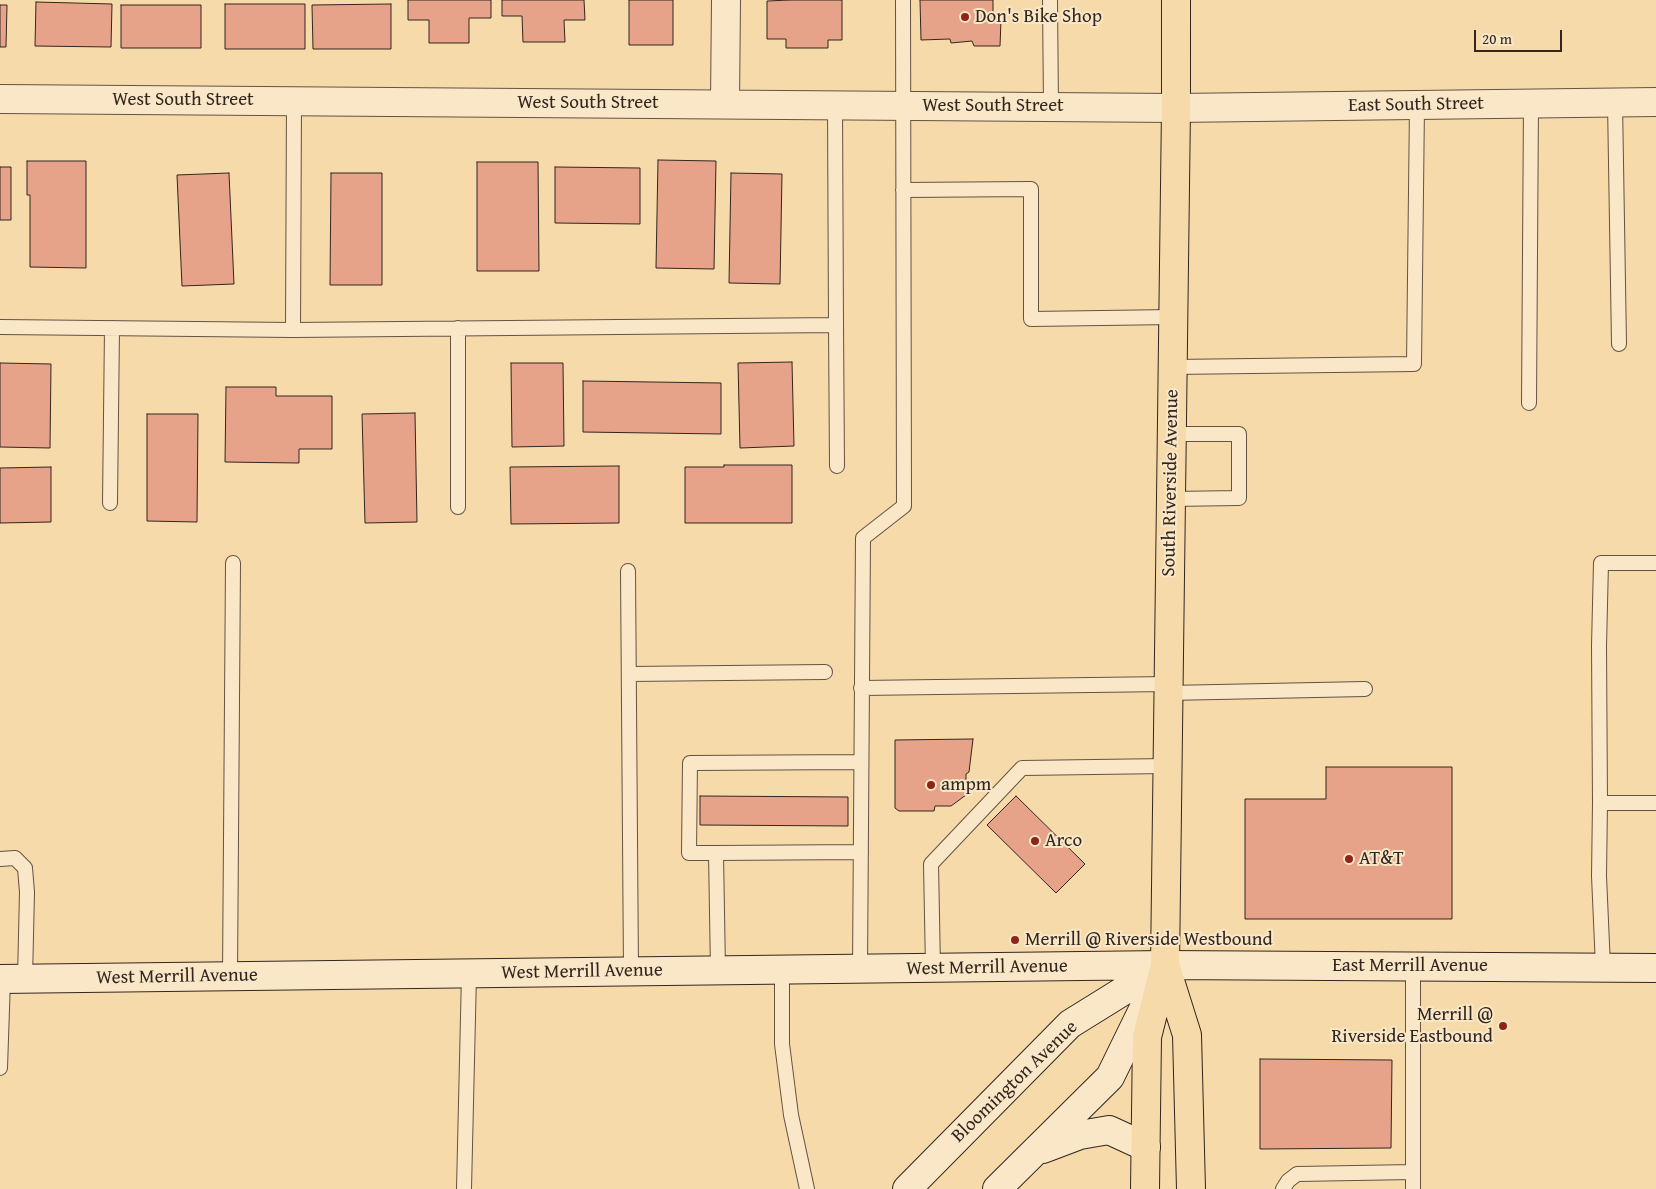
<!DOCTYPE html>
<style>
body{margin:0}
#map{position:relative;width:1656px;height:1189px;overflow:hidden;background:#f6daaa;font-family:"Gentium Book Plus",serif}
canvas{display:block}
.scale{position:absolute;left:1474px;top:30px;width:88px;height:22px;box-sizing:border-box;border:2px solid #32261f;border-top:0;padding-left:6px;font-size:15px;line-height:18px;white-space:nowrap;color:#32261f;-webkit-text-stroke:4px #f9e7c8;paint-order:stroke}
</style>
<div id="map">
<canvas width="1656" height="1189"></canvas>
<div class="scale">20 m</div>
</div>
<script>
const c = document.querySelector('canvas').getContext('2d');
c.lineJoin = 'round';
function paint(path, color) {
  c.fillStyle = color;
  c.fill(path, 'evenodd');
}
function shape(rows) {
  const path = new Path2D();
  for (const r of rows) {
    path.moveTo(r[0], r[1]);
    for (let i = 2; i < r.length; i += 2) path.lineTo(r[i], r[i + 1]);
  }
  return path;
}
function trace(path, color, width, dash) {
  c.strokeStyle = color;
  c.lineWidth = width;
  c.lineCap = dash ? 'butt' : 'round';
  c.setLineDash(dash || []);
  c.stroke(path);
}
function drawText(font, color, halo, rows, align = 'center') {
  c.font = font + ' "Gentium Book Plus",serif';
  c.lineWidth = 4;
  c.setLineDash([]);
  c.textBaseline = 'middle';
  c.strokeStyle = halo;
  c.fillStyle = color;
  for (const [text, x, y, turn = 0] of rows) {
    c.save();
    c.translate(x, y);
    c.rotate((+turn || 0) * Math.PI / 180);
    c.textAlign = isNaN(turn) ? turn : align;
    if (halo) c.strokeText(text, 0, 0);
    c.fillText(text, 0, 0);
    c.restore();
  }
}
const building = shape([
 [408,0,491,0,491,18,469,18,469,43,429,43,429,20,408,20,408,0],
 [502,0,584,0,585,20,564,20,565,42,523,42,522,16,502,16,502,0],
 [629,0,673,0,673,45,629,45,629,0],
 [790,0,842,0,842,40,828,40,828,48,786,48,786,39,767,39,767,1,790,0],
 [920,0,993,0,993,20,1001,20,1000,46,974,46,972,41,951,43,950,39,921,40,920,0],
 [36,2,112,4,111,47,35,46,36,2],
 [225,4,305,4,305,49,225,49,225,4],
 [391,4,391,49,313,49,312,5,391,4],
 [0,5,7,5,6,47,0,47,0,5],
 [121,5,201,5,201,48,121,48,121,5],
 [658,160,716,161,714,269,656,268,658,160],
 [27,161,86,161,86,268,30,267,30,195,27,195,27,161],
 [477,162,538,162,539,271,477,271,477,162],
 [0,167,11,167,11,220,0,220,0,167],
 [555,167,640,168,640,224,555,223,555,167],
 [229,173,234,284,182,286,177,175,229,173],
 [331,173,382,173,382,285,330,285,331,173],
 [731,173,782,174,780,284,729,283,731,173],
 [792,362,794,446,740,448,738,363,792,362],
 [0,363,51,364,50,448,0,447,0,363],
 [511,363,563,363,564,446,512,447,511,363],
 [583,381,721,383,721,434,583,432,583,381],
 [226,387,276,387,276,396,332,396,332,449,299,449,299,463,225,462,226,387],
 [415,413,417,522,365,523,362,414,415,413],
 [147,414,198,414,197,522,147,521,147,414],
 [724,465,792,465,792,523,685,523,685,467,724,467,724,465],
 [619,466,619,523,511,524,510,467,619,466],
 [51,467,51,522,0,523,0,468,51,467],
 [973,739,969,772,966,774,966,795,951,806,935,806,934,811,899,811,895,808,895,740,973,739],
 [1326,767,1452,767,1452,919,1245,919,1245,799,1326,799,1326,767],
 [700,796,848,797,848,826,700,825,700,796],
 [1016,796,1085,864,1056,893,987,825,1016,796],
 [1260,1059,1392,1060,1391,1148,1260,1149,1260,1059]
]);
paint(building, '#e7a28a');
trace(building, '#32261f', 1);
const lane = shape([
 [1050,0,1051,106],
 [1615,102,1619,344],
 [903,190,1031,189,1031,319,1173,317],
 [836,325,837,466],
 [0,327,293,330,294,101],
 [458,328,458,507],
 [293,330,836,325,835,104],
 [1172,367,1414,364,1417,105],
 [1529,403,1531,103],
 [1171,499,1239,498,1239,434,1172,434],
 [110,503,112,328],
 [628,571,631,972],
 [629,674,825,672],
 [861,688,1168,684],
 [1168,693,1365,689],
 [1600,803,1599,646,1601,563,1656,563],
 [716,853,689,853,690,763,861,762],
 [0,859,15,858,25,868,27,892,25,979],
 [1413,966,1413,1189],
 [1603,967,1599,876,1600,803,1656,803],
 [933,968,931,864,1022,768,1167,766],
 [860,969,863,538,904,506,903,0],
 [782,970,782,1044,791,1115,807,1189],
 [718,971,716,853,861,852],
 [230,976,233,563],
 [0,1068,3,979],
 [464,1189,469,974],
 [1283,1189,1288,1181,1297,1174,1413,1172]
]);
const street = shape([
 [0,99,1176,108,1656,102],
 [725,103,726,0]
]);
const secondary = shape([
 [0,979,1165,965,1656,968],
 [1043,1149,1080,1135,1109,1130,1146,1147],
 [907,1189,1070,1024,1165,965],
 [997,1189,1110,1077,1153,989]
]);
const primary = shape([
 [1165,965,1187,1035,1191,1189],
 [1145,1189,1147,1037,1165,965,1176,108,1176,0]
]);
trace(lane, '#635342', 16);
trace(street, '#635342', 30);
trace(secondary, '#32261f', 30);
trace(primary, '#32261f', 30);
trace(lane, '#f9e7c8', 14);
trace(street, '#f9e7c8', 28);
trace(secondary, '#f9e7c8', 28);
trace(primary, '#f6daaa', 28);
for (const [x, y, r, color] of [
 [965,17,5,"#8f2418"],
 [931,785,5,"#8f2418"],
 [1035,841,5,"#8f2418"],
 [1349,859,5,"#8f2418"],
 [1015,940,5,"#8f2418"],
 [1503,1026,5,"#8f2418"]
]) {
  const dot = new Path2D();
  dot.arc(x, y, r, 0, 2 * Math.PI);
  c.fillStyle = color;
  c.fill(dot);
  trace(dot, '#f9e7c8', 2);
}
drawText('19px', '#32261f', '#f9e7c8', [
 ["Don's Bike Shop",975,17],
 ["ampm",941,785],
 ["Arco",1045,841],
 ["AT&T",1359,859],
 ["Merrill @ Riverside Westbound",1025,940],
 ["Merrill @",1493,1015,"right"],
 ["Riverside Eastbound",1493,1037,"right"]
], 'left');
drawText('19px', '#32261f', '#f9e7c8', [
 ["West South Street",183,100],
 ["West South Street",588,103],
 ["East South Street",1416,105,-1],
 ["West South Street",993,106],
 ["South Riverside Avenue",1171,483,-89],
 ["East Merrill Avenue",1410,966],
 ["West Merrill Avenue",987,968,-1],
 ["West Merrill Avenue",582,972,-1],
 ["West Merrill Avenue",177,977,-1],
 ["Bloomington Avenue",1015,1082,-44]
]);
</script>
